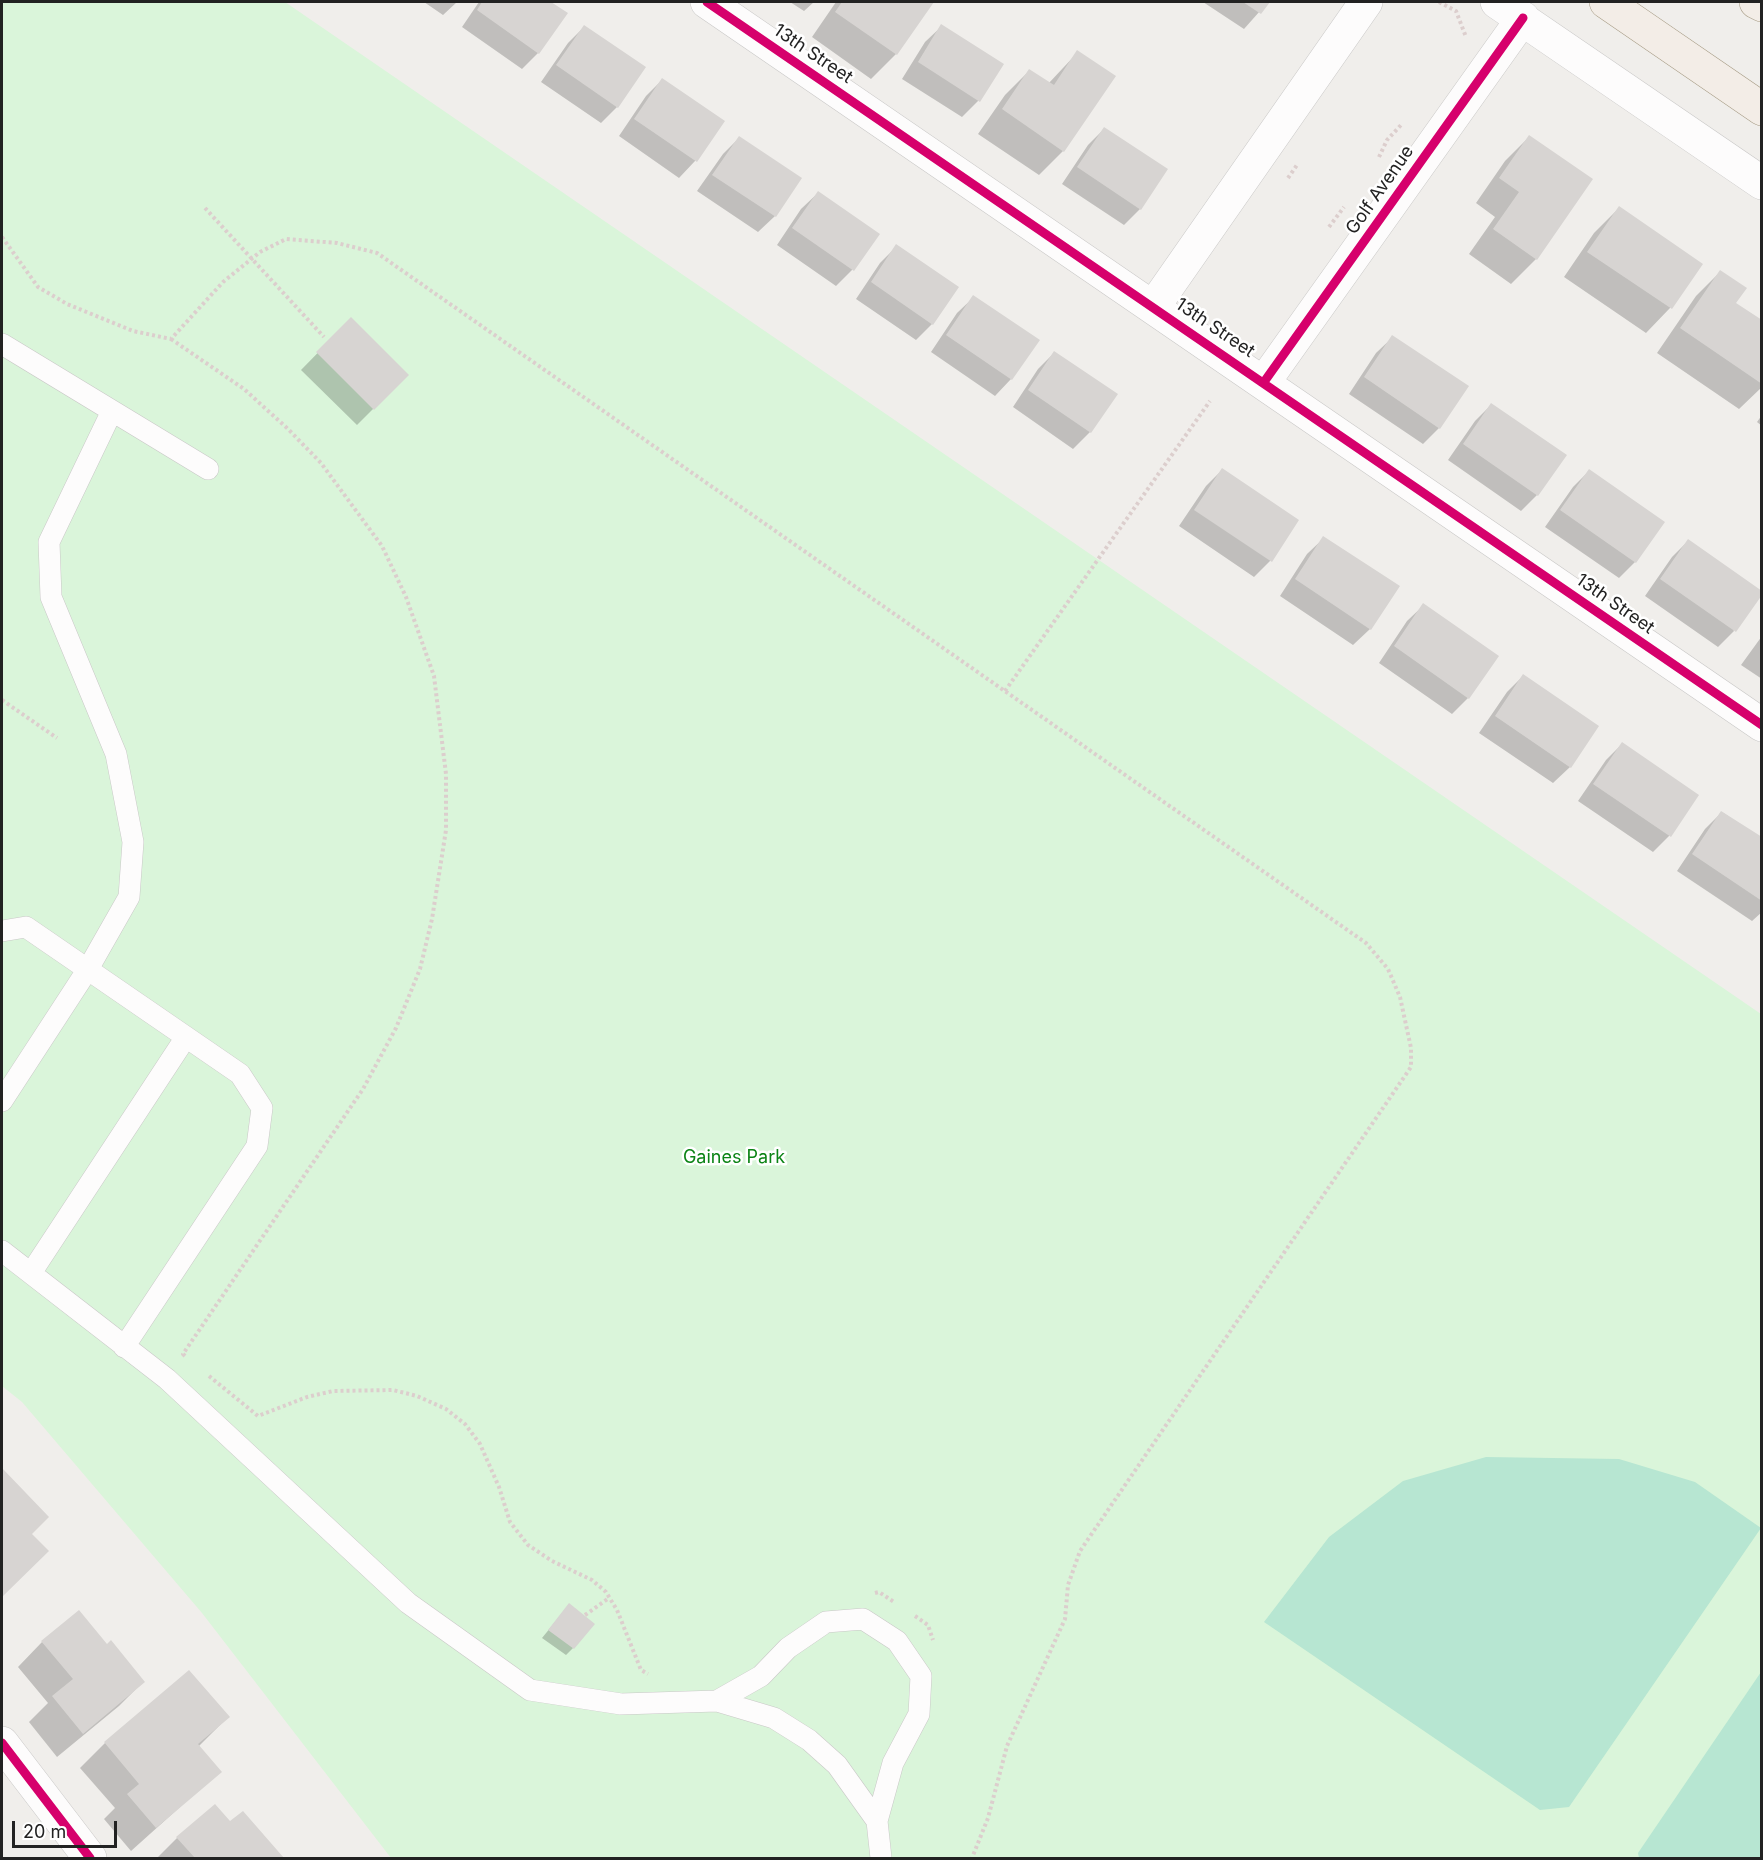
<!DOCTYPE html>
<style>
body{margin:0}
#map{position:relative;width:1763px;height:1860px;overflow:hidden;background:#f0eeeb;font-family:Inter,sans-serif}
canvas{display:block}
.frame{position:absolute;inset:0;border:3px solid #222;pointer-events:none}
.scale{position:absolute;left:12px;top:1821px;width:105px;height:27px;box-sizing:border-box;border:3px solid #222;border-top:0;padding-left:8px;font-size:18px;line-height:21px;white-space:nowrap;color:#222;-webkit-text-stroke:4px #fff;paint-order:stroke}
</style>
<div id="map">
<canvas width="1763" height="1860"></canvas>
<div class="frame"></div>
<div class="scale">20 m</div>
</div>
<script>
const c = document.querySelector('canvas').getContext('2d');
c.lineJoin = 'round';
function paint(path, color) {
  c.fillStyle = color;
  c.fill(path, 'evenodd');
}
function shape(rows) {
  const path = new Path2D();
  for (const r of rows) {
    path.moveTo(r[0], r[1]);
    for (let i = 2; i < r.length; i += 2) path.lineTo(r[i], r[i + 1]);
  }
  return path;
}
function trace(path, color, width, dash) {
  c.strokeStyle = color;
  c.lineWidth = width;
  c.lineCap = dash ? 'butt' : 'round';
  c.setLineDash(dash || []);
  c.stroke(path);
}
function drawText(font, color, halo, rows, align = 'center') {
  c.font = font + ' Inter,sans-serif';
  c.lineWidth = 5;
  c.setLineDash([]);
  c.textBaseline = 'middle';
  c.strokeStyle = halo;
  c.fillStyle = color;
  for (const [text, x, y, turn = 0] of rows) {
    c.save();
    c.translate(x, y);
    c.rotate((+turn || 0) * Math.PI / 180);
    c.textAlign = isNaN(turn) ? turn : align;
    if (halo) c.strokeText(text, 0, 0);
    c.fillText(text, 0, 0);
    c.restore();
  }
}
paint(shape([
 [2,2,285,2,1761,1014,1761,1858,391,1858,202,1613,22,1402,2,1386]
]), '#daf5da');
paint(shape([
 [1486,1457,1619,1459,1695,1482,1761,1528,1569,1807,1540,1810,1264,1622,1329,1537,1403,1481],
 [1761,1672,1761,1858,1639,1858,1638,1853]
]), '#b7e6d2');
paint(shape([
 [424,2,457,2,443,15],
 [479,2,549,2,566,14,538,53,522,69,462,27],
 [790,2,814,2,804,11],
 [836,2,932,2,896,54,871,79,812,37],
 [1203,2,1268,2,1244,29],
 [942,26,1002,64,978,101,962,117,902,79,925,42],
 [584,27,617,107,601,123,541,82,568,43],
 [1078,52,1063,151,1039,175,978,134,1005,95,1029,71,1048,84],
 [662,80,723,122,695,161,679,178,619,136,646,96],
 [1104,129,1140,209,1124,225,1062,184,1088,145],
 [1529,137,1591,180,1536,259,1511,284,1469,254,1495,217,1476,203,1505,161],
 [739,138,800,179,775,216,758,232,697,191,723,154],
 [818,193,877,235,852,270,836,286,777,245,801,209],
 [1619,208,1701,264,1670,308,1646,333,1564,277,1594,233],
 [897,246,932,324,916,340,856,299,880,263],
 [1720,272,1734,303,1762,322,1762,387,1739,409,1657,353,1696,296],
 [974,297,1038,341,1011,379,995,396,931,352,957,313],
 [351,319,407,375,357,425,301,370],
 [1393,337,1439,428,1423,444,1349,394,1376,353],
 [1054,353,1116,395,1090,432,1073,449,1013,407,1038,369],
 [1491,405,1537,495,1521,511,1448,460,1475,421],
 [1762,415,1762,426,1757,422],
 [1222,470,1297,520,1270,561,1254,577,1179,526,1206,486],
 [1589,471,1635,562,1619,578,1545,527,1573,487],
 [1324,538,1370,629,1353,645,1280,596,1307,554],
 [1688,541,1734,631,1718,647,1645,596,1672,557],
 [1424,605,1468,698,1452,714,1379,663,1407,621],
 [1762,636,1762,679,1741,665],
 [1523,676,1597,726,1570,767,1553,783,1479,733,1507,692],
 [1622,744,1697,796,1669,836,1653,852,1578,801,1606,760],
 [1722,812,1762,839,1762,912,1752,921,1677,871,1705,829],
 [2,1470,47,1517,30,1534,47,1551,2,1596],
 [569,1605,573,1648,566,1655,542,1638],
 [42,1642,107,1647,143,1682,119,1706,57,1757,29,1722,48,1703,18,1667],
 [189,1672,228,1717,198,1747,219,1772,131,1851,104,1819,115,1808,80,1768,105,1743],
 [243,1813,282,1858,157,1858,177,1838,229,1824]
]), '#0003');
paint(shape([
 [482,2,551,2,568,13,539,54,477,10],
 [842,2,934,2,897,55,835,12],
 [1243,2,1270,2,1261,14],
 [941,24,1004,64,980,102,918,62],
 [584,25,646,67,618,108,556,65],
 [1077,50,1116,76,1064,152,1002,109,1029,69,1054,85],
 [662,78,725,121,697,162,634,119],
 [1104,127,1168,169,1141,210,1077,167],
 [1529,135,1593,179,1537,260,1493,229,1519,192,1499,178],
 [739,136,802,178,776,217,712,175],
 [818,191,880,234,854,271,792,228],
 [1619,206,1703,264,1672,309,1587,252],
 [896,244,959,287,933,325,871,282],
 [1720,270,1747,288,1736,303,1762,320,1762,384,1680,328],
 [973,295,1040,340,1012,380,946,335],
 [351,317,409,375,374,410,316,352],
 [1392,335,1469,386,1440,429,1364,377],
 [1054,351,1118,394,1091,433,1028,390],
 [1491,403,1567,455,1538,496,1463,444],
 [1222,468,1299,520,1272,562,1194,510],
 [1589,469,1665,522,1636,563,1560,510],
 [1323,536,1400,586,1371,630,1295,579],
 [1688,539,1762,591,1762,595,1736,632,1660,579],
 [1423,603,1499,656,1469,699,1394,646],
 [1523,674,1599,726,1571,768,1495,716],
 [1622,742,1699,795,1671,837,1593,784],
 [1721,811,1762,837,1762,901,1692,854],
 [2,1468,49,1517,32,1534,49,1551,2,1597],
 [569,1603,595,1624,574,1649,548,1630],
 [79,1610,107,1644,111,1640,145,1682,83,1734,52,1696,73,1679,41,1641],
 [189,1670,230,1717,198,1744,222,1772,156,1828,127,1794,139,1784,104,1742],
 [215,1804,230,1821,243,1811,284,1858,195,1858,176,1837]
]), '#d7d4d2');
const service = shape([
 [2,344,208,469],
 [2,931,26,927,240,1074,262,1108,257,1146,124,1347],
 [2,1101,88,969,129,897,133,842,116,754,51,597,49,542,112,411],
 [2,1251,167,1379,408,1603,530,1690,621,1704,717,1701,761,1676,788,1648,826,1622,863,1619,897,1641,921,1676,919,1714,893,1763,877,1821,881,1858],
 [31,1273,186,1037],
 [717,1701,774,1718,809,1740,837,1765,877,1821]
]);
const minor = shape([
 [707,2,1762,725],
 [1497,2,1762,183],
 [1154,306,1366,2],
 [1264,382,1523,18],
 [2,1743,90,1858]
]);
const primary = shape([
 [1606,2,1762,109],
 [1756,2,1762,5]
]);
trace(service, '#c9c8c7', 22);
trace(minor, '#c9c8c7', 34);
trace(primary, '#a79c86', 34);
trace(shape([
 [1439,2,1456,11,1466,37],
 [1379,157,1387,140,1402,124],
 [1288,178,1297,165],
 [205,208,324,337],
 [1329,227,1344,207],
 [2,237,38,287,67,304,133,331,171,339,223,282,260,252,286,239,337,243,377,253,1366,943,1388,969,1400,997,1411,1048,1411,1067,1080,1551,1068,1585,1065,1619,1007,1746,988,1818,972,1858],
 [171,339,244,389,288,429,321,463,382,546,406,597,434,676,446,774,446,830,432,919,420,969,396,1028,363,1089,183,1354,185,1356],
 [1005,691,1210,401],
 [2,700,57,738],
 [209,1376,258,1416,307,1397,333,1391,393,1390,417,1396,446,1409,465,1424,480,1444,499,1487,510,1522,528,1545,552,1561,592,1580,606,1592,617,1610,641,1670,648,1674],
 [875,1593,879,1592,894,1602],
 [585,1615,609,1598],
 [915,1616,928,1625,933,1640]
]), '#dccecd', 4, [3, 3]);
trace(service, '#fdfcfc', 21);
trace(minor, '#fdfcfc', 33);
trace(primary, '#f3ede7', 33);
trace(shape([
 [707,2,1762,725],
 [1264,382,1523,18],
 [2,1743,90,1858]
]), '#d6006c', 9);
drawText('18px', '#222', '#fff', [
 ["13th Street",813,54,34],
 ["Golf Avenue",1380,190,-55],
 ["13th Street",1215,328,34],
 ["13th Street",1615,604,35]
]);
drawText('18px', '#0c8416', '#fff', [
 ["Gaines Park",734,1158]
]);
</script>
